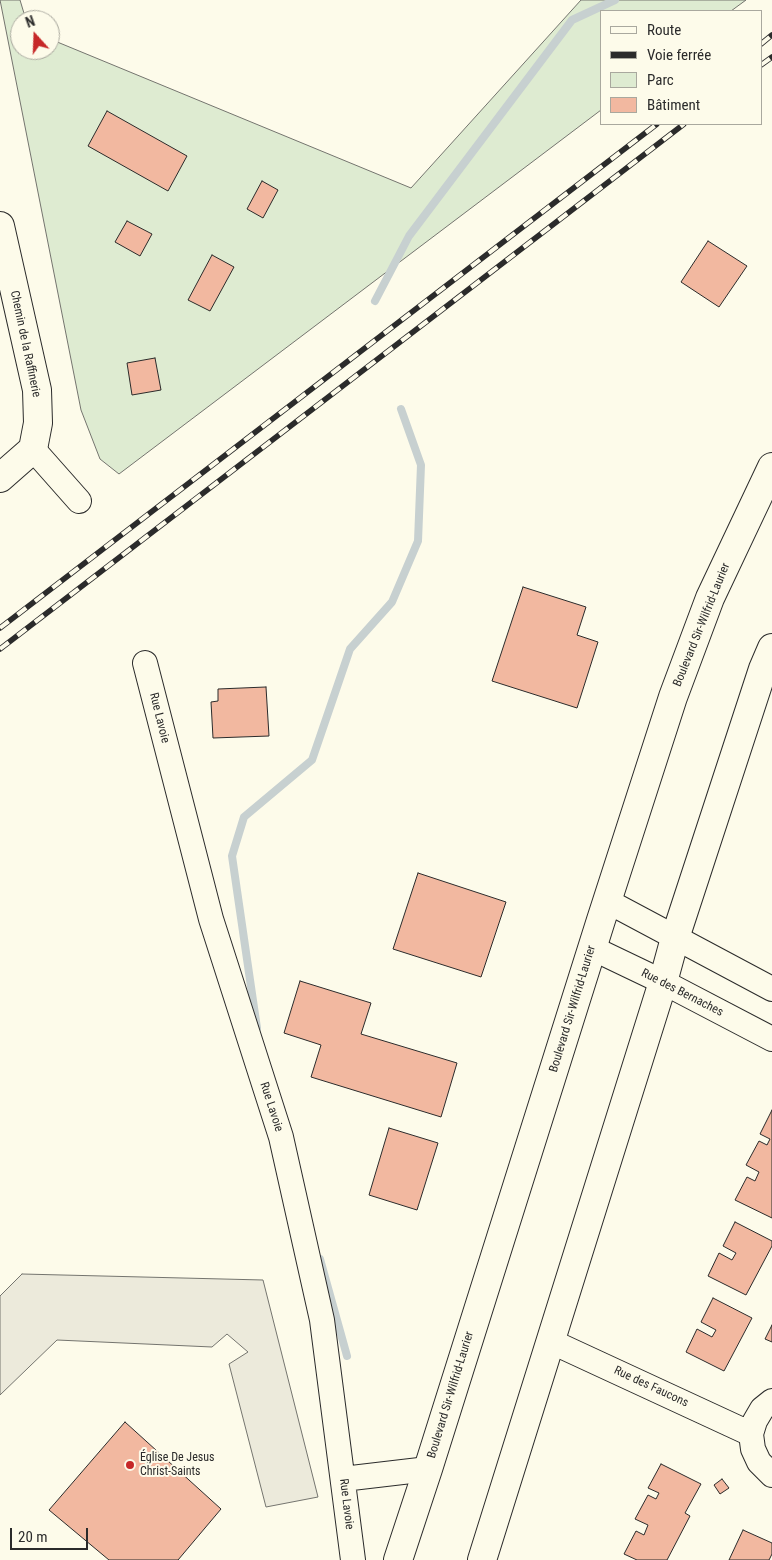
<!DOCTYPE html>
<meta charset="utf-8">
<style>
body{margin:0}
#map{position:relative;width:772px;height:1560px;overflow:hidden;background:#fdfbea;font-family:"Roboto Condensed",sans-serif}
canvas{display:block}
.legend{position:absolute;left:600px;top:10px;width:162px;height:115px;box-sizing:border-box;background:#fdfbea;border:1px solid #a9a89e;margin:0;padding:6px 9px;list-style:none;font-size:15px;color:#2b2b2b}
.legend li{display:flex;align-items:center;gap:10px;height:25px}
.legend b{width:25px;border:1px solid #a9a89e}
.north{position:absolute;left:10px;top:10px;width:50px;height:50px;box-sizing:border-box;background:#fdfbea;border:1px solid #a9a89e;border-radius:50%;rotate:340deg;font-size:14px;font-weight:700;line-height:20px;text-align:center;color:#2b2b2b}
.north::after{content:'';display:block;margin:auto;width:18px;height:22px;background:#c62828;clip-path:polygon(50% 0,100% 100%,50% 72%,0 100%)}
.scale{position:absolute;left:10px;top:1528px;width:78px;height:22px;box-sizing:border-box;border:2px solid #2b2b2b;border-top:0;padding-left:6px;font-size:15px;line-height:18px;white-space:nowrap;color:#2b2b2b;-webkit-text-stroke:4px #fdfbea;paint-order:stroke}
</style>
<div id="map">
<canvas width="772" height="1560"></canvas>
<ul class="legend">
<li><b style="height:6px;background:#fdfbea"></b>Route</li>
<li><b style="height:6px;background:#2b2b2b"></b>Voie ferrée</li>
<li><b style="height:14px;background:#deebd1"></b>Parc</li>
<li><b style="height:14px;background:#f2b8a0"></b>Bâtiment</li>
</ul>
<div class="north">N</div>
<div class="scale">20 m</div>
</div>
<script>
const c = document.querySelector('canvas').getContext('2d');
c.lineJoin = 'round';
function paint(path, color) {
  c.fillStyle = color;
  c.fill(path, 'evenodd');
}
function shape(rows) {
  const path = new Path2D();
  for (const r of rows) {
    path.moveTo(r[0], r[1]);
    for (let i = 2; i < r.length; i += 2) path.lineTo(r[i], r[i + 1]);
  }
  return path;
}
function trace(path, color, width, dash) {
  c.strokeStyle = color;
  c.lineWidth = width;
  c.lineCap = dash ? 'butt' : 'round';
  c.setLineDash(dash || []);
  c.stroke(path);
}
function drawText(font, color, halo, rows, align = 'center') {
  c.font = font + ' "Roboto Condensed",sans-serif';
  c.lineWidth = 4;
  c.setLineDash([]);
  c.textBaseline = 'middle';
  c.strokeStyle = halo;
  c.fillStyle = color;
  for (const [text, x, y, turn = 0] of rows) {
    c.save();
    c.translate(x, y);
    c.rotate((+turn || 0) * Math.PI / 180);
    c.textAlign = isNaN(turn) ? turn : align;
    if (halo) c.strokeText(text, 0, 0);
    c.fillText(text, 0, 0);
    c.restore();
  }
}
const green = shape([
 [0,0,20,0,26,20,20,20,20,50,50,50,50,39,411,188,581,0,746,0,731,11,601,11,601,110,119,474,100,459,81,410,0,0]
]);
paint(green, '#deebd1');
trace(green, '#74746e', 1);
const parking = shape([
 [22,1274,263,1280,318,1497,266,1507,229,1364,248,1352,227,1334,212,1347,57,1340,0,1395,0,1296,22,1274]
]);
paint(parking, '#eceadb');
trace(parking, '#74746e', 1);
trace(shape([
 [375,301,409,236,572,20,615,0],
 [257,1028,232,856,244,817,312,760,350,649,392,602,418,541,421,465,401,409],
 [320,1259,347,1356]
]), '#c7d0d0', 8);
const building = shape([
 [107,111,187,156,168,191,88,146,107,111],
 [262,181,278,190,263,218,247,209,262,181],
 [127,221,152,234,140,256,115,242,127,221],
 [708,241,747,266,719,307,681,282,708,241],
 [212,255,234,267,210,311,188,300,212,255],
 [155,358,161,390,132,395,127,363,155,358],
 [523,587,586,607,577,635,598,642,577,708,492,681,523,587],
 [266,687,269,736,213,738,211,702,218,701,218,689,266,687],
 [418,873,506,902,481,977,393,949,418,873],
 [300,981,371,1003,361,1034,457,1063,441,1117,311,1077,321,1045,284,1033,300,981],
 [772,1110,772,1218,735,1200,747,1177,755,1181,759,1172,746,1165,759,1141,767,1145,770,1139,760,1134,772,1110],
 [389,1128,438,1143,417,1210,369,1195,389,1128],
 [735,1222,772,1241,772,1246,746,1295,708,1276,719,1253,732,1260,736,1253,723,1246,735,1222],
 [713,1298,752,1318,724,1371,686,1352,697,1329,712,1337,716,1330,701,1322,713,1298],
 [772,1325,772,1342,765,1339,772,1325],
 [125,1422,221,1509,178,1560,109,1560,49,1510,125,1422],
 [661,1464,701,1484,685,1513,690,1516,667,1560,637,1560,624,1554,636,1531,644,1535,648,1525,635,1519,648,1495,656,1499,659,1493,648,1488,661,1464],
 [722,1479,729,1488,720,1494,714,1485,722,1479],
 [743,1530,772,1543,772,1554,769,1560,729,1560,743,1530]
]);
paint(building, '#f2b8a0');
trace(building, '#2b2b2b', 1);
const minor = shape([
 [33,449,79,501],
 [145,663,211,919,281,1137,322,1320,353,1560],
 [607,901,772,989],
 [592,948,663,982,772,1039],
 [550,1341,751,1434],
 [772,1401,762,1409,755,1421,751,1434,753,1449,759,1462,772,1475],
 [343,1479,428,1469]
]);
const tertiary = shape([
 [0,226,37,390,38,423,33,449,0,478]
]);
const primary = shape([
 [398,1560,428,1469,601,920,673,697,710,598,772,467],
 [482,1560,663,982,675,938,763,669,772,648]
]);
trace(minor, '#2b2b2b', 26);
trace(tertiary, '#2b2b2b', 30);
trace(primary, '#2b2b2b', 30);
trace(minor, '#fdfbea', 24);
trace(tertiary, '#fdfbea', 28);
trace(primary, '#fdfbea', 28);
const rail = shape([
 [761,44,772,35],
 [761,65,772,57],
 [0,628,657,124],
 [0,649,684,124]
]);
trace(rail, '#2b2b2b', 5.5);
trace(rail, '#fdfbea', 4, [11]);
for (const [x, y, r, color] of [
 [130,1465,5,"#c62828"]
]) {
  const dot = new Path2D();
  dot.arc(x, y, r, 0, 2 * Math.PI);
  c.fillStyle = color;
  c.fill(dot);
  trace(dot, '#fdfbea', 2);
}
drawText('12px', '#2b2b2b', '#fdfbea', [
 ["Chemin de la Raffinerie",25,344,78],
 ["Boulevard Sir-Wilfrid-Laurier",702,625,-68],
 ["Rue Lavoie",159,718,76],
 ["Rue des Bernaches",682,993,27],
 ["Boulevard Sir-Wilfrid-Laurier",573,1009,-73],
 ["Rue Lavoie",271,1107,72],
 ["Rue des Faucons",651,1387,25],
 ["Boulevard Sir-Wilfrid-Laurier",451,1395,-73],
 ["Rue Lavoie",346,1504,83]
]);
drawText('12px', '#2b2b2b', '#fdfbea', [
 ["Église De Jesus",140,1458],
 ["Christ-Saints",140,1472]
], 'left');
</script>
